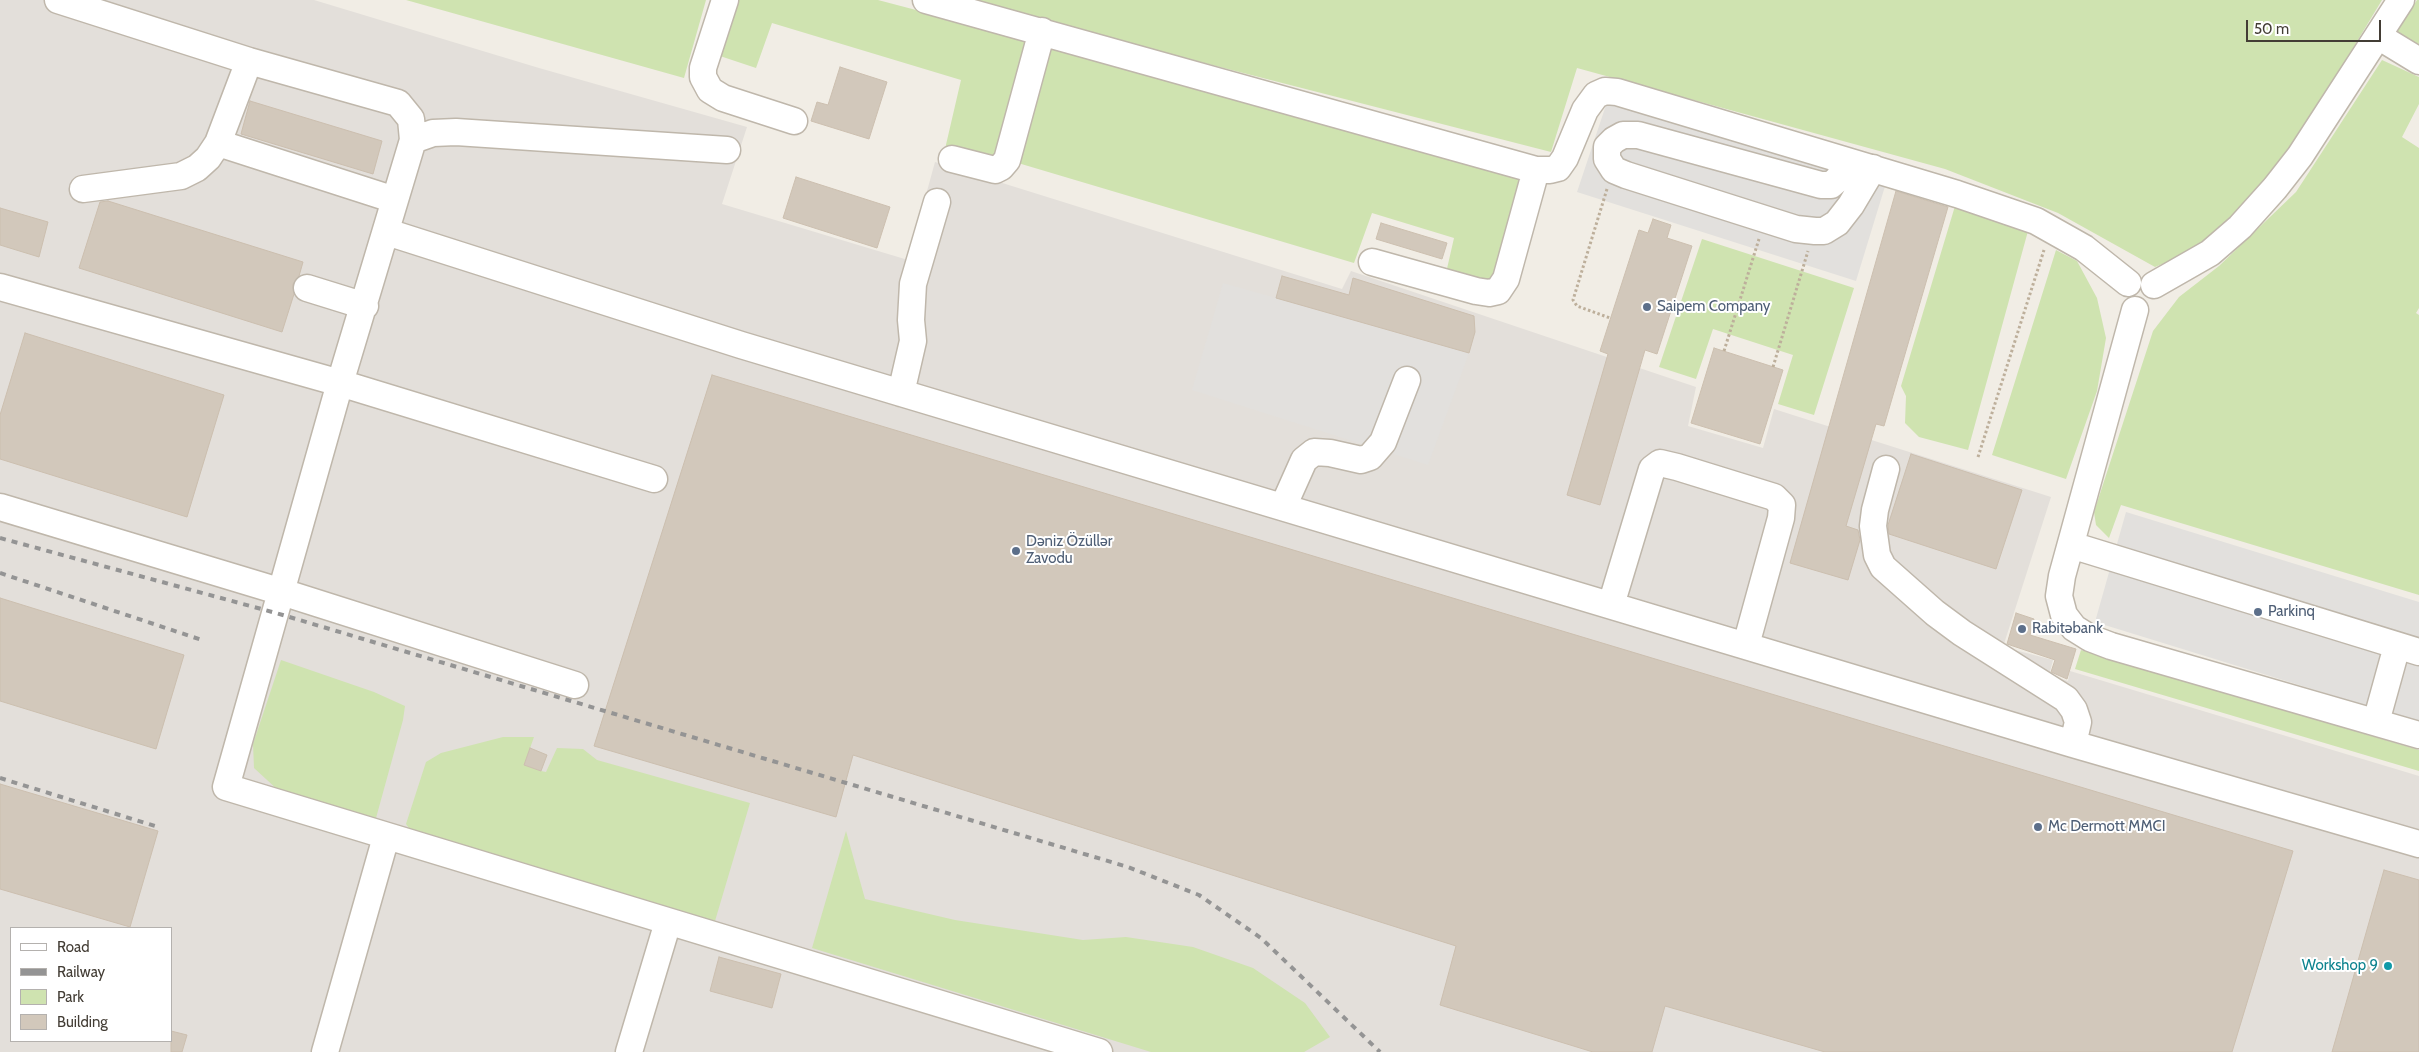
<!DOCTYPE html>
<meta charset="utf-8">
<style>
body{margin:0}
#map{position:relative;width:2419px;height:1052px;overflow:hidden;background:#f1ede5;font-family:Cabin,sans-serif}
canvas{display:block}
.legend{position:absolute;left:10px;top:927px;width:162px;height:115px;box-sizing:border-box;background:#fff;border:1px solid #b4b1ae;margin:0;padding:6px 9px;list-style:none;font-size:15px;color:#433d35}
.legend li{display:flex;align-items:center;gap:10px;height:25px}
.legend b{width:25px;border:1px solid #b4b1ae}
.scale{position:absolute;left:2246px;top:20px;width:135px;height:22px;box-sizing:border-box;border:2px solid #433d35;border-top:0;padding-left:6px;font-size:15px;line-height:18px;white-space:nowrap;color:#433d35;-webkit-text-stroke:4px #fff;paint-order:stroke}
</style>
<div id="map">
<canvas width="2419" height="1052"></canvas>
<ul class="legend">
<li><b style="height:6px;background:#fff"></b>Road</li>
<li><b style="height:6px;background:#949494"></b>Railway</li>
<li><b style="height:14px;background:#cfe3b0"></b>Park</li>
<li><b style="height:14px;background:#d2c8bb"></b>Building</li>
</ul>
<div class="scale">50 m</div>
</div>
<script>
const c = document.querySelector('canvas').getContext('2d');
c.lineJoin = 'round';
function paint(path, color) {
  c.fillStyle = color;
  c.fill(path, 'evenodd');
}
function shape(rows) {
  const path = new Path2D();
  for (const r of rows) {
    path.moveTo(r[0], r[1]);
    for (let i = 2; i < r.length; i += 2) path.lineTo(r[i], r[i + 1]);
  }
  return path;
}
function trace(path, color, width, dash) {
  c.strokeStyle = color;
  c.lineWidth = width;
  c.lineCap = dash ? 'butt' : 'round';
  c.setLineDash(dash || []);
  c.stroke(path);
}
function drawText(font, color, halo, rows, align = 'center') {
  c.font = font + ' Cabin,sans-serif';
  c.lineWidth = 4;
  c.setLineDash([]);
  c.textBaseline = 'middle';
  c.strokeStyle = halo;
  c.fillStyle = color;
  for (const [text, x, y, turn = 0] of rows) {
    c.save();
    c.translate(x, y);
    c.rotate((+turn || 0) * Math.PI / 180);
    c.textAlign = isNaN(turn) ? turn : align;
    if (halo) c.strokeText(text, 0, 0);
    c.fillText(text, 0, 0);
    c.restore();
  }
}
paint(shape([
 [0,0,314,0,539,68,747,127,722,204,908,260,935,162,1342,289,1351,271,1696,387,1688,426,1763,448,1774,409,2051,497,2003,647,2053,660,2049,675,2068,681,2070,671,2419,776,2419,1052,0,1052],
 [11,928,171,928,171,1041,11,1041]
]), '#e3dfda');
paint(shape([
 [406,0,706,0,684,78],
 [737,0,878,0,1030,40,999,163,945,149,961,80,772,23,756,68,720,56],
 [959,0,2382,0,2298,139,2249,205,2203,247,2155,267,2058,213,1945,169,1577,68,1551,152],
 [2417,0,2419,0,2419,47,2396,33],
 [1051,49,1523,179,1490,287,1446,273,1454,238,1372,213,1354,263,1018,163],
 [2382,60,2419,77,2419,104,2402,137,2419,148,2419,308,2416,313,2419,315,2419,595,2121,505,2109,538,2096,525,2094,512,2153,331,2179,297,2219,266,2296,192],
 [1955,206,2028,231,1968,450,1919,437,1905,423,1906,396,1901,386],
 [1702,239,1854,288,1814,415,1778,404,1793,355,1713,329,1696,379,1659,367],
 [2056,250,2077,261,2097,298,2106,338,2097,391,2066,479,1992,455],
 [2081,650,2419,750,2419,771,2075,669],
 [281,660,374,692,405,706,403,720,376,818,279,791,254,768,253,744],
 [503,737,534,737,524,765,541,771,546,772,557,748,583,749,597,760,750,803,715,921,411,831,406,824,426,762,441,753],
 [846,831,865,899,955,920,1083,940,1126,937,1193,947,1253,968,1305,1003,1330,1037,1304,1052,1151,1052,812,948]
]), '#cfe3b0');
paint(shape([
 [1615,102,1886,183,1856,281,1577,192,1606,105],
 [1223,283,1469,353,1428,465,1192,390],
 [2126,512,2419,602,2419,722,2095,622]
]), '#e2e0dd');
const building = shape([
 [840,67,887,82,869,139,811,121,817,102,828,105,840,67],
 [250,101,382,141,373,174,241,134,250,101],
 [796,177,890,207,877,248,783,218,796,177],
 [1896,191,1948,207,1884,426,1876,424,1846,526,1858,530,1860,540,1848,580,1790,563,1896,191],
 [108,201,303,262,299,276,293,284,294,294,282,332,79,268,100,202,108,201],
 [0,208,48,222,39,257,0,245,0,208],
 [1653,219,1671,225,1667,238,1692,246,1657,354,1645,350,1600,505,1567,495,1608,354,1600,351,1639,230,1648,233,1653,219],
 [1381,223,1447,243,1442,259,1376,239,1381,223],
 [1282,276,1349,295,1353,278,1474,316,1475,332,1469,353,1276,298,1282,276],
 [25,333,224,395,187,517,0,459,0,415,25,333],
 [1714,348,1783,370,1760,444,1691,423,1714,348],
 [712,375,2293,851,2232,1052,1825,1052,1665,1006,1652,1052,1593,1052,1440,1005,1456,946,853,755,836,817,594,746,712,375],
 [1911,454,2022,490,1996,569,1889,534,1888,525,1911,454],
 [0,598,184,655,156,749,0,701,0,598],
 [2016,613,2034,619,2030,635,2076,649,2067,679,2051,672,2055,660,2007,644,2016,613],
 [530,748,547,755,541,771,524,765,530,748],
 [0,784,158,831,130,927,0,889,0,784],
 [2384,870,2419,880,2419,1052,2332,1052,2384,870],
 [719,957,781,974,772,1008,710,991,719,957],
 [171,1031,187,1035,182,1052,171,1052,171,1031]
]);
paint(building, '#d2c8bb');
trace(building, '#ccbfaf', 1);
const minor = shape([
 [58,0,249,61,398,103,411,119,413,140,340,383,226,787,1099,1052],
 [725,0,703,68,703,77,710,90,723,98,794,121],
 [926,0,1536,170,1550,170,1558,168,1565,158,1585,110,1596,95,1605,91,1617,92,1957,194,2036,221,2084,248,2128,283],
 [2378,36,2419,61],
 [249,61,218,143,395,200],
 [413,140,433,133,456,132,727,150],
 [952,159,995,170,1001,167,1007,160,1042,31],
 [1846,161,1839,178,1831,185,1821,185,1638,135,1623,135,1614,140,1607,147,1607,159,1614,170,1626,175,1796,229,1815,231,1824,231,1837,223,1851,205,1873,168],
 [83,189,181,176,197,168,208,158,218,143],
 [387,232,741,345,2073,744,2419,844],
 [1372,262,1476,291,1489,293,1498,291,1506,279,1536,170],
 [2154,285,2210,253,2240,227,2275,188,2300,156,2401,0],
 [0,287,340,383,654,479],
 [307,288,365,306],
 [2135,310,2062,576,2059,596,2064,615,2074,628,2090,638,2111,646,2419,735],
 [901,393,913,341,911,320,913,284,937,202],
 [1886,469,1875,510,1873,526,1877,555,1883,567,1935,613,1962,633,2066,699,2074,710,2078,722,2073,744],
 [0,507,282,592,575,685],
 [1283,507,1304,460,1314,452,1330,453,1361,460,1370,457,1383,442,1407,380],
 [2071,545,2419,652],
 [1611,605,1652,469,1660,463,1677,467,1774,497,1782,505,1781,518,1746,645],
 [2376,722,2397,646],
 [325,1052,386,837],
 [629,1052,668,922]
]);
trace(minor, '#bfb7ab', 29);
trace(shape([
 [1607,189,1573,300,1577,306,1610,318],
 [1724,351,1759,239],
 [1773,367,1808,251],
 [1978,457,2044,250]
]), '#bdaf9b', 3, [2.5, 2.5]);
trace(minor, '#fff', 26);
trace(shape([
 [0,538,276,613,1128,867,1199,895,1261,938,1380,1052],
 [0,573,205,641],
 [0,778,155,826]
]), '#949494', 4, [6, 6]);
for (const [x, y, r, color] of [
 [1647,307,5,"#5c6f8a"],
 [1016,551,5,"#5c6f8a"],
 [2258,612,5,"#5c6f8a"],
 [2022,629,5,"#5c6f8a"],
 [2038,827,5,"#5c6f8a"],
 [2388,966,5,"#0f9aa8"]
]) {
  const dot = new Path2D();
  dot.arc(x, y, r, 0, 2 * Math.PI);
  c.fillStyle = color;
  c.fill(dot);
  trace(dot, '#fff', 2);
}
drawText('15px', '#4e5e75', '#fff', [
 ["Saipem Company",1657,307],
 ["Dəniz Özüllər",1026,542],
 ["Zavodu",1026,559],
 ["Parkinq",2268,612],
 ["Rabitəbank",2032,629],
 ["Mc Dermott MMCI",2048,827]
], 'left');
drawText('15px', '#0d838f', '#fff', [
 ["Workshop 9",2378,966]
], 'right');
</script>
